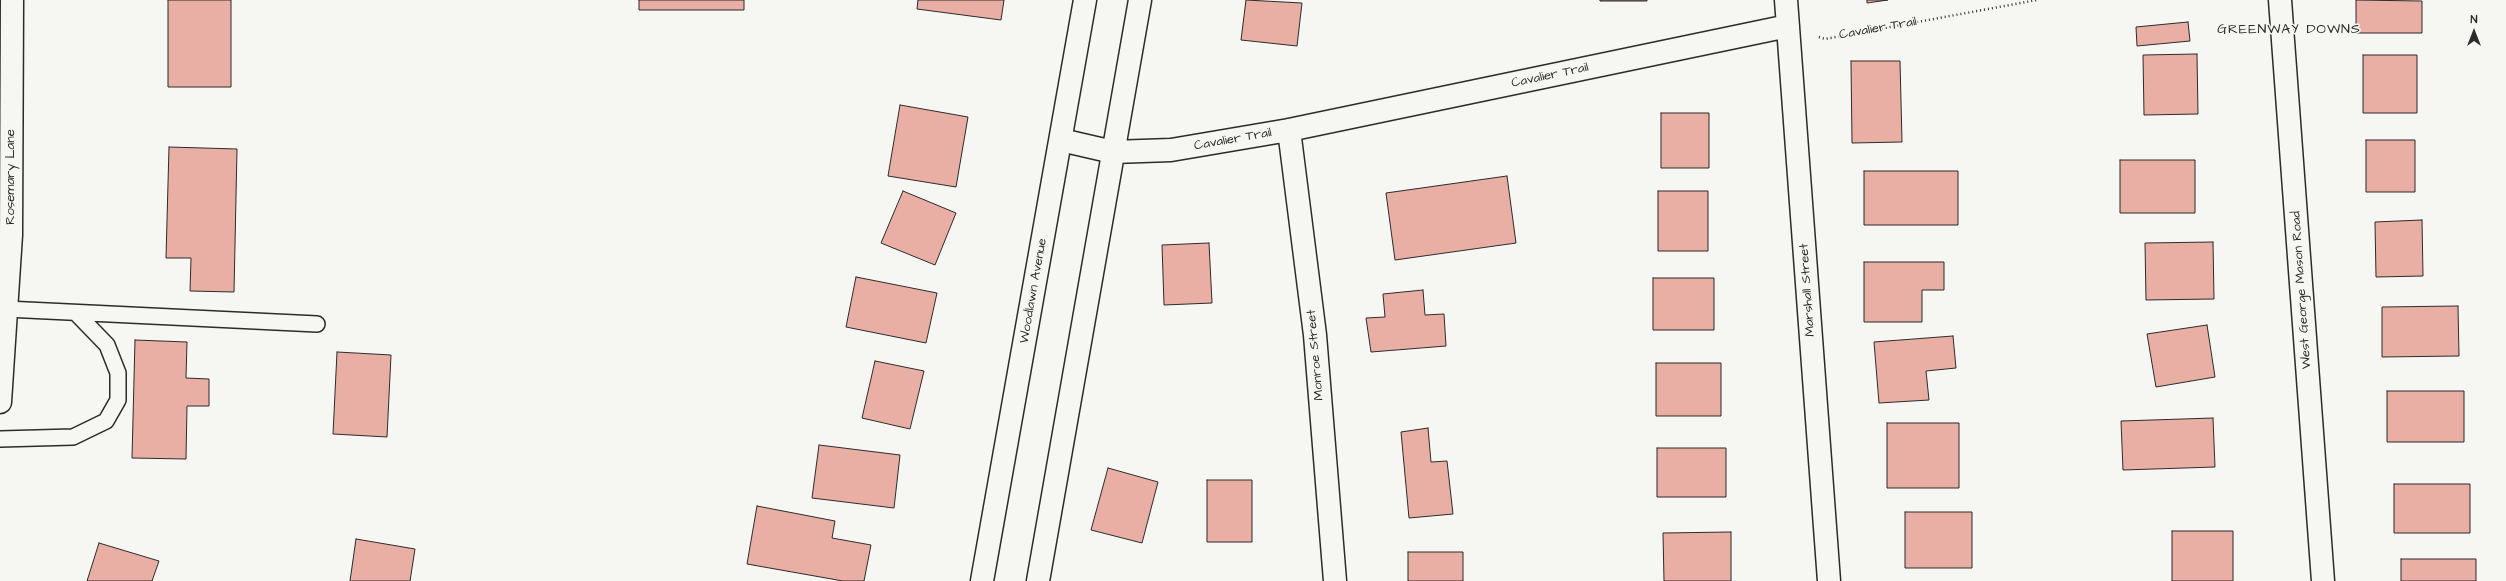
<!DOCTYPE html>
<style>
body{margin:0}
#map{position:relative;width:2506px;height:581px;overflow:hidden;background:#f6f6f2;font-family:"Architects Daughter",sans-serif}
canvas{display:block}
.north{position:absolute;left:2454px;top:12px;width:40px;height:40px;-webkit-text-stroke:3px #f6f6f2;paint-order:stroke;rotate:0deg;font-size:11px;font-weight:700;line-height:16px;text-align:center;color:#2b2b2b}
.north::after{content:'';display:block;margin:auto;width:14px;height:18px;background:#2b2b2b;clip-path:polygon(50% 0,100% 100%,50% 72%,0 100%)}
</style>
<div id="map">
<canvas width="2506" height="581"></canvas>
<div class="north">N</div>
</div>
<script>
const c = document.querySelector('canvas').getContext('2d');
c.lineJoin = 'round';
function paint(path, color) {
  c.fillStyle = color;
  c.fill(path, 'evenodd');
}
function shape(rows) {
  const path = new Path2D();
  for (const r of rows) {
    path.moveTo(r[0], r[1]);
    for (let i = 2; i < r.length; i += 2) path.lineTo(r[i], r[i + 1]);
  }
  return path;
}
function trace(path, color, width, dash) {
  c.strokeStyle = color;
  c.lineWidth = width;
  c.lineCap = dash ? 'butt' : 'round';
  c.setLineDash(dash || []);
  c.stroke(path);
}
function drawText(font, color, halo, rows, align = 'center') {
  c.font = font + ' "Architects Daughter",sans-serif';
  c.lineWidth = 3;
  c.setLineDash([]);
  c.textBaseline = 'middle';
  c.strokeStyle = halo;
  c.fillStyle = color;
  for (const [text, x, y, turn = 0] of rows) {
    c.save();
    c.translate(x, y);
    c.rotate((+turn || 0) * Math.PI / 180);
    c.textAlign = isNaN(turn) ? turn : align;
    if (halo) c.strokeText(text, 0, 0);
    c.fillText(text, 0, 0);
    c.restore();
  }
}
const building = shape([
 [168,0,231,0,231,87,168,87,168,0],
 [639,0,744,0,744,10,639,10,639,0],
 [918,0,1004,0,1001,20,917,9,918,0],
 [1246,0,1302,3,1297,46,1241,40,1246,0],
 [1600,0,1647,0,1647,1,1600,1,1600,0],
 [1867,0,1888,0,1867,3,1867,0],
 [2356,0,2422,1,2422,33,2356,33,2356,0],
 [2188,22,2190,41,2137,46,2136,27,2188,22],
 [2197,54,2198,114,2144,115,2143,55,2197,54],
 [2363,55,2417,55,2417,113,2363,113,2363,55],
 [1851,61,1900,61,1902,142,1852,143,1851,61],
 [900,105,968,117,956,187,888,176,900,105],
 [1661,113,1709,113,1709,168,1661,168,1661,113],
 [2366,140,2415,140,2415,192,2366,192,2366,140],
 [169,147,237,149,234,292,190,291,191,258,166,258,169,147],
 [2120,160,2195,160,2195,213,2120,213,2120,160],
 [1864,171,1958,171,1958,225,1864,225,1864,171],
 [1507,176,1516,243,1395,260,1386,193,1507,176],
 [903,191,956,213,935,265,881,243,903,191],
 [1658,191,1708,191,1708,251,1658,251,1658,191],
 [2422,220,2423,276,2376,277,2375,222,2422,220],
 [2213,242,2214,299,2146,300,2145,243,2213,242],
 [1209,243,1212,303,1164,305,1162,245,1209,243],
 [1864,262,1944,262,1944,290,1922,290,1922,322,1864,322,1864,262],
 [856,277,937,293,926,343,846,327,856,277],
 [1653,278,1714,278,1714,330,1653,330,1653,278],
 [1423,290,1425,315,1444,314,1446,346,1371,352,1366,318,1385,317,1383,294,1423,290],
 [2458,306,2459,356,2382,357,2382,307,2458,306],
 [2207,325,2215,377,2156,387,2147,334,2207,325],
 [1953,336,1956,368,1926,371,1929,400,1879,403,1874,342,1953,336],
 [135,340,187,342,186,378,209,379,209,406,187,406,186,459,132,458,135,340],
 [337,352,391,355,387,437,333,434,337,352],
 [875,361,924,371,910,429,862,418,875,361],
 [1656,363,1721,363,1721,416,1656,416,1656,363],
 [2387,391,2464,391,2464,442,2387,442,2387,391],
 [2213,418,2215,467,2123,470,2121,421,2213,418],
 [1887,423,1959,423,1959,488,1887,488,1887,423],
 [1428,428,1431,462,1447,461,1453,514,1409,518,1401,432,1428,428],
 [819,445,900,455,894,508,812,498,819,445],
 [1657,448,1726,448,1726,497,1657,497,1657,448],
 [1108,468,1158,482,1142,543,1091,530,1108,468],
 [1207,480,1252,480,1252,542,1207,542,1207,480],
 [2394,484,2470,484,2470,533,2394,533,2394,484],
 [757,506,835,521,832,538,871,545,864,581,843,581,747,564,757,506],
 [1905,512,1972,512,1972,568,1905,568,1905,512],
 [2172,531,2233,531,2233,581,2172,581,2172,531],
 [1731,532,1731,581,1664,581,1663,533,1731,532],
 [356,539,415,549,410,581,350,581,356,539],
 [99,543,159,561,152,581,87,581,99,543],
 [1408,552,1463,552,1463,581,1408,581,1408,552],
 [2401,559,2476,559,2476,581,2401,581,2401,559]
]);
paint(building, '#e9afa4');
trace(building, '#2b2b2b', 1);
const lane = shape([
 [6,309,317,324],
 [0,439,73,437,106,421,118,400,118,373,107,345,76,313]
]);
const street = shape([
 [1786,0,1829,581],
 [2280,0,2323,581],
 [1289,130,1315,335,1335,581],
 [1061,140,1113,152,1171,150,1289,130,1788,26],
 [0,402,11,235,12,0],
 [982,581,1085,0],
 [1038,581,1140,0]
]);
trace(lane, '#2b2b2b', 18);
trace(street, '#2b2b2b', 25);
trace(shape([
 [1819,37,1825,39,2037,0]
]), '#2b2b2b', 2.5, [1, 3]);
trace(lane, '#f6f6f2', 15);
trace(street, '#f6f6f2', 22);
drawText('13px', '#2b2b2b', '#f6f6f2', [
 ["Cavalier Trail",1878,29,-10],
 ["Cavalier Trail",1550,76,-12],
 ["Cavalier Trail",1233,140,-10],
 ["Rosemary Lane",11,177,-90],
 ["Marshall Street",1808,290,-94],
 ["West George Mason Road",2302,290,-94],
 ["Woodlawn Avenue",1034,291,-80],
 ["Monroe Street",1316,355,-95]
]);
c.letterSpacing = '1px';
drawText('14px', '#2b2b2b', '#f6f6f2', [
 ["GREENWAY DOWNS",2289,30]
]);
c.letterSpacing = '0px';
</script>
